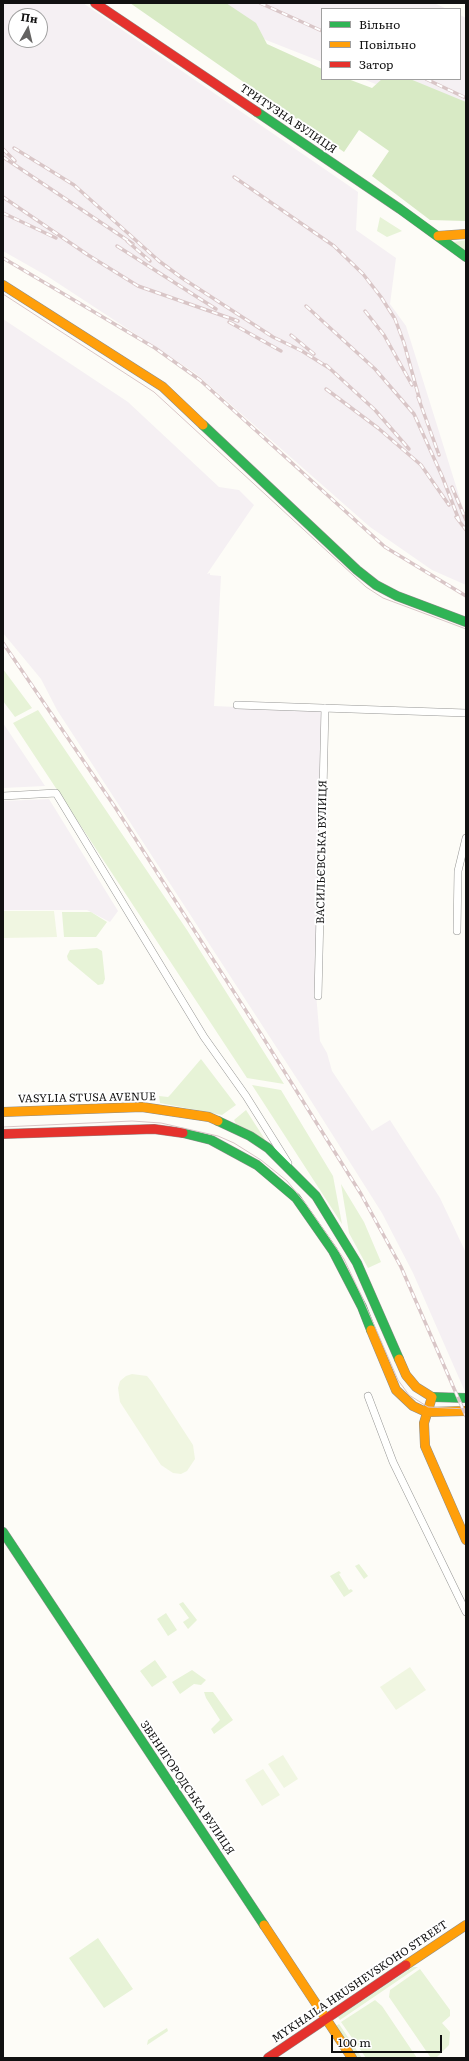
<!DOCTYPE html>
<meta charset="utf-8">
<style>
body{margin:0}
#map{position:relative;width:469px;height:2061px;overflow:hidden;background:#fdfcf7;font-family:Literata,serif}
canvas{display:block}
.frame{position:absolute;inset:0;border:4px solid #111;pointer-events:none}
.legend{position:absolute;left:321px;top:8px;width:140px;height:72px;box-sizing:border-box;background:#fff;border:1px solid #a0a0a0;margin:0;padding:5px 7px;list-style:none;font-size:12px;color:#111}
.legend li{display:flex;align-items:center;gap:8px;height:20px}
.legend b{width:20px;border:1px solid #a0a0a0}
.north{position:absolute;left:8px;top:8px;width:40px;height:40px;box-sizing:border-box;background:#fff;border:1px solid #a0a0a0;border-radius:50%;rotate:8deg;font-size:11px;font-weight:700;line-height:16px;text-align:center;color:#111}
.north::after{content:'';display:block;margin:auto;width:14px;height:18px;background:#646362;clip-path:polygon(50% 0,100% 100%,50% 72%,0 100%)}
.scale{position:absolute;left:331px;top:2035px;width:111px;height:18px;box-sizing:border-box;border:2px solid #111;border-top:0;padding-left:5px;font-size:12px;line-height:14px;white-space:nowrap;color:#111;-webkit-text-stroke:3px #fff;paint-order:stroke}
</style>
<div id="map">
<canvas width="469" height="2061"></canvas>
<div class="frame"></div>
<ul class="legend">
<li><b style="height:5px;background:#30b455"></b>Вільно</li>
<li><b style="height:5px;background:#ff9f0a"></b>Повільно</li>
<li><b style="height:5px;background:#e5322d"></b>Затор</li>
</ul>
<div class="north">Пн</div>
<div class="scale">100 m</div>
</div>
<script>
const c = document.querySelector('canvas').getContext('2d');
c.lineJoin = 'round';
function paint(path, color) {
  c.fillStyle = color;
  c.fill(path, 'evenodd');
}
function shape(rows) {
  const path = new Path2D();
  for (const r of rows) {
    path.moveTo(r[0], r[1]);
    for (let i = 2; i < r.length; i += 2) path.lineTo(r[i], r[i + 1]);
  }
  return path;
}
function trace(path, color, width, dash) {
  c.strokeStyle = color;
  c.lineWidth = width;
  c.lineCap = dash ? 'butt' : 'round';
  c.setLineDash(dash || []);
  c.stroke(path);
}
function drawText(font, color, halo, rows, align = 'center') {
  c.font = font + ' Literata,serif';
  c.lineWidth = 4;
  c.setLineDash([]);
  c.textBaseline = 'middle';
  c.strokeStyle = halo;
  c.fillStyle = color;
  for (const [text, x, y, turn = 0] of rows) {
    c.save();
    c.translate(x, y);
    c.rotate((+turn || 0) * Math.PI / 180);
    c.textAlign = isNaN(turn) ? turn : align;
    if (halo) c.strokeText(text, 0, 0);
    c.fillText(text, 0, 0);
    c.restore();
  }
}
paint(shape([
 [3,3,83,3,358,192,356,230,396,258,390,304,406,326,466,518,466,585,432,570,370,527,195,373,47,276,3,251],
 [16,16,40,16,40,40,16,40],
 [207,3,434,3,447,9,322,9,322,62,266,40],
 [460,15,466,18,466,120,363,79,460,79],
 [3,319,128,402,219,487,239,490,254,505,207,574,210,573,210,575,221,576,214,706,323,711,316,993,320,1041,327,1053,332,1071,372,1131,390,1120,440,1198,466,1253,466,1394,413,1273,382,1213,301,1085,57,710,41,679,3,633],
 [3,723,45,786,3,788],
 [49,799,118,911,110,922,87,910,3,910,3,801]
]), '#f5f0f3');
paint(shape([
 [380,217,402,231,387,237,377,231],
 [466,240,466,253,454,242],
 [3,669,32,708,15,717,3,701],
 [38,710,187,930,284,1084,247,1078,13,723],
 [62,912,91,912,107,922,96,937,64,937],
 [97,948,102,951,105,979,103,984,98,985,68,960,67,956,70,950],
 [201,1059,236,1105,222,1115,160,1103,159,1096,168,1097,171,1094],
 [252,1085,281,1090,333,1176,342,1224],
 [246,1110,264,1138,265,1140,236,1124,234,1120],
 [341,1184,364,1222,381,1262,368,1268,349,1233],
 [359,1564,368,1576,364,1579,355,1566],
 [339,1571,341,1573,339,1574,349,1590,351,1589,353,1591,344,1597,330,1576],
 [183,1602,197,1620,188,1629,183,1622,189,1618,179,1604],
 [166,1613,177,1630,168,1636,157,1619],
 [155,1660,167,1677,152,1687,140,1671],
 [192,1670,206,1680,201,1685,194,1684,180,1694,172,1682],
 [204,1692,213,1692,233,1720,214,1734,211,1729,220,1720,206,1698],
 [98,1938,133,1989,104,2008,69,1958],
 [413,1967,418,1967,340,2020,338,2017],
 [420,1969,450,2010,450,2016,442,2023,450,2032,449,2045,436,2058,431,2058,389,1997,390,1990],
 [375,2000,382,2006,417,2058,366,2058,341,2022],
 [339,2024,362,2058,357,2058,336,2026],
 [167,2028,168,2031,147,2045,148,2040]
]), '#e7f3d7');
paint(shape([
 [130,3,226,3,256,23,267,44,322,69,322,79,348,79,372,88,382,79,410,79,466,102,466,221,430,220,372,176,389,151,359,130,344,152]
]), '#d8eac5');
paint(shape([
 [3,911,54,911,57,937,3,938],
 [132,1374,147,1376,152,1382,193,1445,195,1459,187,1471,181,1474,173,1473,161,1465,120,1402,118,1388,120,1381,126,1376],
 [410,1667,426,1690,396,1710,380,1687],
 [283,1755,298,1779,284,1788,268,1764],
 [263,1769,280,1795,262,1806,245,1780]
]), '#f0f6e1');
const street = shape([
 [237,705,466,713],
 [3,796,56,793,204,1037,246,1096,288,1163],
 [457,931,458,871,466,838],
 [318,996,325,708],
 [368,1396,393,1462,466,1612]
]);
const fast = shape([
 [257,112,400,209,466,257],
 [203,425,357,570,376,585,397,596,466,622],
 [218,1121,250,1136,268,1148,316,1196,357,1263,399,1359],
 [183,1133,211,1140,257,1165,296,1198,333,1251,362,1307,371,1330],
 [432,1397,466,1398],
 [3,1532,264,1925]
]);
const slow = shape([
 [438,236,466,234],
 [3,285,163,387,203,425],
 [3,1112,142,1107,209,1117,218,1121],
 [371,1330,396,1390,413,1406,426,1412,466,1411],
 [399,1359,406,1375,416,1387,432,1397],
 [432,1397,424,1423,425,1446,466,1540],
 [264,1925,352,2058],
 [406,1965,466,1925]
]);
const jam = shape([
 [95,3,257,112],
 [3,1134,154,1129,183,1133],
 [268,2058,406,1965]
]);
trace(street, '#979795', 8);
trace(fast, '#8e8d8b', 10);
trace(slow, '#8e8d8b', 10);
trace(jam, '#8e8d8b', 10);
trace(street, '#fffffe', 7);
trace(fast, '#30b455', 9);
trace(slow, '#ff9f0a', 9);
trace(jam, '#e5322d', 9);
trace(shape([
 [3,294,154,392,366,587,383,598,466,629],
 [3,1127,132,1121,161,1123,218,1136,234,1143,261,1160,287,1181,306,1204,344,1259,362,1297,398,1380,409,1395,428,1407,466,1409]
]), '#d9c6c7', 1);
const rail = shape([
 [260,3,322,31],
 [426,79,466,98],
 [14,148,74,185,159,261,182,278,273,337,302,351,329,368],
 [3,149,15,161],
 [3,157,133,244],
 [234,177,334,246,363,274,381,297,395,319,404,343,420,401],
 [3,197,88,255,138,286,238,321],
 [3,213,56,238],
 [127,241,150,261],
 [117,246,216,309],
 [3,258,155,348,200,380,385,547,466,596],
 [306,306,375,369,414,414,442,476,459,520],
 [365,311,384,335,412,385],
 [229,322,281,351],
 [291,335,314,354],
 [326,365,375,410,409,449],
 [326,389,378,428,421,465,449,505],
 [418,397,439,455],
 [452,487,466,520],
 [456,517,466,530],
 [3,643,115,807,259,1031,361,1194,401,1267,466,1416]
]);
trace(rail, '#d9c6c7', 3.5);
trace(rail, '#fff', 2, [6]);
drawText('11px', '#111', '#fff', [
 ["ТРИТУЗНА ВУЛИЦЯ",288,119,34],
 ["ВАСИЛЬЄВСЬКА ВУЛИЦЯ",322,852,-89],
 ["VASYLIA STUSA AVENUE",87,1098,-1],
 ["ЗВЕНИГОРОДСЬКА ВУЛИЦЯ",187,1788,56],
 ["MYKHAILA HRUSHEVSKOHO STREET",360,1982,-34]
]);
</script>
